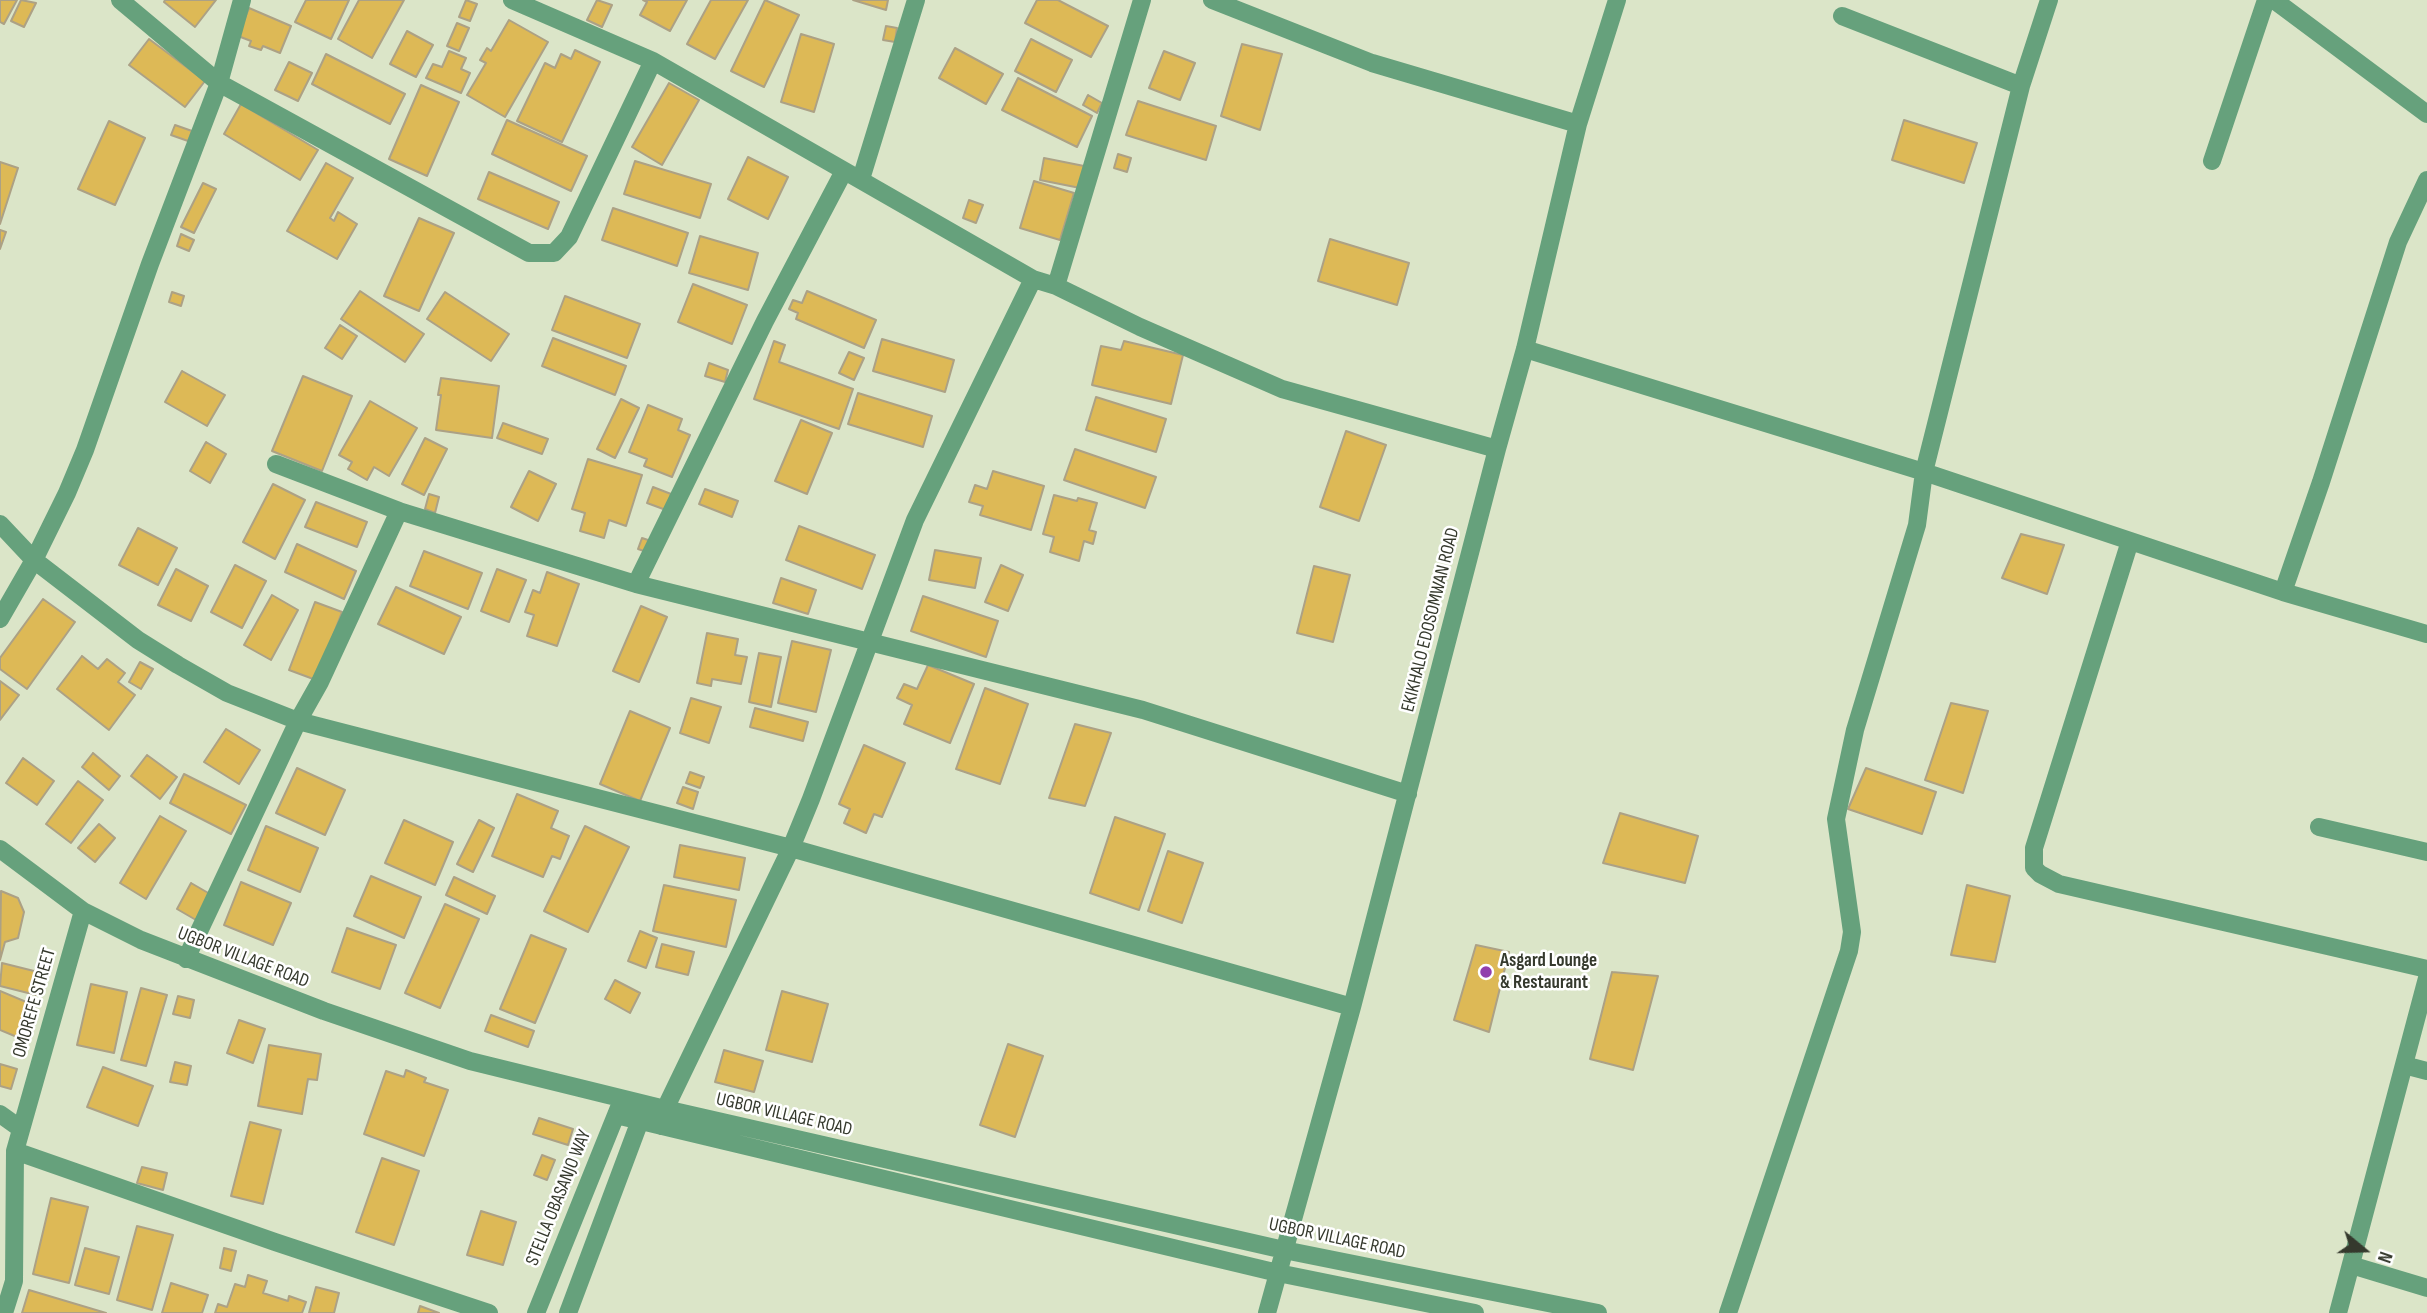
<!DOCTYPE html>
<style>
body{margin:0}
#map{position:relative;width:2427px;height:1313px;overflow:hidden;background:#dbe5c8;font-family:"Sofia Sans Condensed",sans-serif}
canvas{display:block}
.north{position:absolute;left:2329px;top:1215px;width:70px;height:70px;-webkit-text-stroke:5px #fff;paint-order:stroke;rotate:109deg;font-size:19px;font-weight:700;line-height:28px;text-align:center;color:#35392d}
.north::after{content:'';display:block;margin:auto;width:24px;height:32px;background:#35392d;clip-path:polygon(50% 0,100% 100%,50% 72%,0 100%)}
</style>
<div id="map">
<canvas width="2427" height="1313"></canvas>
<div class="north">N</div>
</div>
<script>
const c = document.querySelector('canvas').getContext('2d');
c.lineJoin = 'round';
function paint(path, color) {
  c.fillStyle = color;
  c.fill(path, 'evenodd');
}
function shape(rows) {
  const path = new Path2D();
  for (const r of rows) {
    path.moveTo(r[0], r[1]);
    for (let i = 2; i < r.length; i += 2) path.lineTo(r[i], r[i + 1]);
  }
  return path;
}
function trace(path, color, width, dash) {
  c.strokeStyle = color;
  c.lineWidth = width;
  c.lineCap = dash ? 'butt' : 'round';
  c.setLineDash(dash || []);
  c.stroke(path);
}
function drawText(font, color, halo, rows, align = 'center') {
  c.font = font + ' "Sofia Sans Condensed",sans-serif';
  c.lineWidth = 5;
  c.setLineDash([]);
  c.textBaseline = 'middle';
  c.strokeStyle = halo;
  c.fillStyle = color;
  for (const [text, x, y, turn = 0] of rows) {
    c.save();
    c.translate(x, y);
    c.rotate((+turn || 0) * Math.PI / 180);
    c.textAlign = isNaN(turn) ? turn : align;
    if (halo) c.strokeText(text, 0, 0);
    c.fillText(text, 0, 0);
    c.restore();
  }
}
const building = shape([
 [0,0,17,0,4,24,0,22,0,0],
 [21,0,36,3,24,27,11,21,21,0],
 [165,0,216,0,195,27,164,2,165,0],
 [306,0,349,0,331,39,295,22,306,0],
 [359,0,404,0,372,58,338,39,359,0],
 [466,0,477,4,470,21,459,17,466,0],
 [597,0,612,5,602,27,587,20,597,0],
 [643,0,687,0,670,31,640,15,647,2,643,0],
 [711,0,748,0,715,59,687,44,711,0],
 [765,0,799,15,764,87,731,71,765,0],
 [853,0,888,0,886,10,853,0],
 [1037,0,1058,0,1108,26,1091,57,1025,23,1037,0],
 [249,8,291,26,280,53,263,46,261,50,249,46,251,41,238,36,249,8],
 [509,20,548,42,505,117,467,95,486,63,480,60,487,48,491,51,509,20],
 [457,23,469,28,459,51,447,46,457,23],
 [886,26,897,28,895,42,883,40,886,26],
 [407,31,433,45,416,77,390,64,407,31],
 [801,34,834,44,814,112,781,102,801,34],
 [149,39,205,81,185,107,129,65,149,39],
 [1031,39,1072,60,1056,92,1015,71,1031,39],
 [1242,44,1282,54,1260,130,1221,116,1242,44],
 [955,48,1003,74,986,104,939,78,955,48],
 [575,50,600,62,562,142,517,121,545,63,555,68,561,54,571,59,575,50],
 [449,51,466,58,461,69,470,73,461,93,426,78,433,64,442,67,449,51],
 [1164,51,1195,63,1180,100,1149,88,1164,51],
 [326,54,405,94,390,124,312,84,326,54],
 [289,62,312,73,298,101,275,90,289,62],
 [1018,78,1092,116,1077,147,1002,110,1018,78],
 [669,83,699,100,662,165,632,147,669,83],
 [421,85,459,102,427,176,389,159,421,85],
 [1088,95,1102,103,1097,113,1083,105,1088,95],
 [1138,101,1216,126,1206,160,1126,135,1138,101],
 [241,104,318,150,300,180,224,134,241,104],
 [507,120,587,156,571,191,492,154,507,120],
 [1904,120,1977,143,1964,183,1892,160,1904,120],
 [109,121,145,138,115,205,78,189,109,121],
 [175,125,192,131,188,141,171,135,175,125],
 [1118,154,1131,158,1127,172,1114,168,1118,154],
 [748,157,788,177,768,219,728,199,748,157],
 [1044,158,1084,166,1080,188,1040,180,1044,158],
 [635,161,711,184,700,218,624,194,635,161],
 [0,162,18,168,0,224,0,162],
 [326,163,353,178,330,218,334,221,338,212,357,224,337,259,287,231,326,163],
 [489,172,559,202,548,229,478,199,489,172],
 [1034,181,1074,193,1060,240,1020,228,1034,181],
 [203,183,216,189,194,233,181,227,203,183],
 [969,200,983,205,976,223,963,218,969,200],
 [613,208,688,233,677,266,602,240,613,208],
 [419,218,454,233,419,311,384,296,419,218],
 [0,230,6,232,0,249,0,230],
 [181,234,194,240,189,251,177,246,181,234],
 [700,236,758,253,748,290,689,273,700,236],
 [1330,239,1409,263,1397,305,1318,281,1330,239],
 [693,284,747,305,732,344,678,322,693,284],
 [360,291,424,334,405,362,341,319,360,291],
 [807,291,876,320,864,348,796,319,798,313,789,309,793,300,802,303,807,291],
 [172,292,184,296,181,306,169,302,172,292],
 [445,292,509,334,491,361,427,319,445,292],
 [565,296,640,324,627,358,552,330,565,296],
 [340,325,357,336,342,359,325,348,340,325],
 [553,338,626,366,615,395,542,366,553,338],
 [882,339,954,360,945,392,873,371,882,339],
 [774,341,785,345,779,362,853,389,839,429,754,399,774,341],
 [1124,341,1183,355,1171,404,1092,385,1101,346,1121,350,1124,341],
 [849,352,864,358,854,380,839,373,849,352],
 [709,363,728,370,725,382,705,376,709,363],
 [182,371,225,395,207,426,165,402,182,371],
 [303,376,352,396,322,471,272,451,303,376],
 [441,378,499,386,492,438,436,430,441,395,438,395,441,378],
 [858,393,932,416,923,447,848,424,858,393],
 [1096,397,1166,419,1156,452,1086,430,1096,397],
 [621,399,639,408,615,458,597,449,621,399],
 [370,401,417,428,389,476,374,467,367,480,348,469,352,462,339,455,370,401],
 [648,405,682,419,678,430,690,435,672,477,644,466,647,459,629,452,648,405],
 [801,420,832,433,807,494,775,481,801,420],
 [503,423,548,439,542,454,497,438,503,423],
 [1346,431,1386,445,1359,521,1320,507,1346,431],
 [425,438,447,449,424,495,402,484,425,438],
 [206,442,226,454,210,483,190,471,206,442],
 [1075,449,1156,477,1145,508,1064,480,1075,449],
 [588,459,642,475,626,526,609,520,604,538,580,531,585,513,572,509,588,459],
 [529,471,556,484,538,521,511,507,529,471],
 [993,471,1044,486,1031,530,980,515,983,506,969,502,975,485,987,489,993,471],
 [273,484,305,500,275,559,243,542,273,484],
 [653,487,671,494,666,510,647,503,653,487],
 [705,489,738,501,732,517,699,504,705,489],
 [429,494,439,497,435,513,425,509,429,494],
 [1054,495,1077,501,1078,498,1097,503,1089,530,1096,532,1093,544,1084,541,1079,561,1050,552,1054,537,1043,534,1054,495],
 [316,502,367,522,357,547,305,527,316,502],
 [799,526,875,555,862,589,786,560,799,526],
 [138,528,177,548,158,585,119,565,138,528],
 [2021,534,2064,545,2047,594,2002,578,2021,534],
 [642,538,651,541,647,552,638,549,642,538],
 [297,544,356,571,344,599,285,572,297,544],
 [935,550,981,558,975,588,929,580,935,550],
 [424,551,482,573,468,609,410,586,424,551],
 [235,565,266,581,242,628,211,612,235,565],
 [1001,565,1023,575,1008,611,985,602,1001,565],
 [1314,566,1350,575,1333,642,1297,633,1314,566],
 [176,569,208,586,191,621,158,605,176,569],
 [497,569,526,580,509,622,481,611,497,569],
 [547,572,579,584,557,646,527,636,534,615,525,612,533,590,540,593,547,572],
 [781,578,816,590,808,614,773,603,781,578],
 [396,587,461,617,444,654,378,624,396,587],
 [272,595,298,610,271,660,244,645,272,595],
 [923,596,998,621,986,657,911,631,923,596],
 [43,599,75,622,27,689,0,669,0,658,43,599],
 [315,602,342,612,316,680,289,670,315,602],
 [641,606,667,617,639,682,613,671,641,606],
 [707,633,738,639,735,655,747,657,741,684,712,679,711,686,697,683,707,633],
 [792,641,831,650,816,712,778,703,792,641],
 [759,653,781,657,771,707,749,702,759,653],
 [82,656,98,669,107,659,125,673,118,682,135,695,109,730,57,689,82,656],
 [140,662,153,669,141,689,129,682,140,662],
 [928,665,974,684,950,743,904,724,912,705,897,698,904,684,917,689,928,665],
 [0,681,19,695,0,720,0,681],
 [985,688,1028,704,1000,784,956,769,985,688],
 [691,698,721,707,709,743,680,733,691,698],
 [1951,703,1988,711,1963,793,1925,780,1951,703],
 [755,708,808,722,803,741,750,727,755,708],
 [630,711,670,728,640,801,600,784,630,711],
 [1075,724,1111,733,1085,806,1049,798,1075,724],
 [226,729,260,750,239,784,204,762,226,729],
 [864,745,905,763,882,817,874,814,866,833,844,823,850,809,839,804,864,745],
 [93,753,120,776,109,790,82,767,93,753],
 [147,755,177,777,160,799,131,776,147,755],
 [23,758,54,781,37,805,6,783,23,758],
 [297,768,345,790,325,835,276,813,297,768],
 [1866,768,1936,792,1922,834,1848,809,1866,768],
 [690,772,704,777,700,788,686,783,690,772],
 [184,774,246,805,231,834,170,803,184,774],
 [78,781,103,800,71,843,46,824,78,781],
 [683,787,698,792,693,809,677,803,683,787],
 [517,794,558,811,551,828,569,836,560,859,552,856,543,877,492,856,517,794],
 [1620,813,1698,836,1685,883,1603,863,1620,813],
 [160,816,186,831,146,899,120,883,160,816],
 [1115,817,1165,834,1139,910,1090,893,1115,817],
 [404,820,453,842,435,885,385,863,404,820],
 [479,820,494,828,473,872,457,864,479,820],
 [99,824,115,838,95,862,78,848,99,824],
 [266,826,318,848,300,892,248,870,266,826],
 [585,826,629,847,588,932,544,911,585,826],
 [680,845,745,858,739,890,674,877,680,845],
 [1168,851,1203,863,1182,923,1148,911,1168,851],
 [371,876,421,897,404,938,354,916,371,876],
 [454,877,495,896,487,914,446,895,454,877],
 [241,882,291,903,273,945,224,925,241,882],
 [191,883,210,894,196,920,177,909,191,883],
 [664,885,736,900,726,947,653,931,664,885],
 [1967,885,2010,896,1995,962,1951,955,1967,885],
 [1,891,18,898,24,912,18,938,5,942,0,960,1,891],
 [445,904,479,919,440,1008,405,993,445,904],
 [347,928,396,945,380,989,332,972,347,928],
 [640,931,657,938,646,968,628,961,640,931],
 [531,935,566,949,535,1023,500,1009,531,935],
 [662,944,694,952,688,975,656,967,662,944],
 [1476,945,1509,952,1489,1032,1454,1020,1476,945],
 [2,963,42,973,36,995,0,986,2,963],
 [1612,972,1658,976,1633,1070,1590,1059,1612,972],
 [615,980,640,993,630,1013,605,999,615,980],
 [91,984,127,992,114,1053,77,1045,91,984],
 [141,988,167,995,146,1066,121,1060,141,988],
 [0,991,31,1004,17,1037,0,1030,0,991],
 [782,991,828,1004,812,1062,766,1050,782,991],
 [178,996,194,1000,190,1018,173,1014,178,996],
 [491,1015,534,1031,528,1047,485,1031,491,1015],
 [239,1020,265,1029,253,1063,227,1053,239,1020],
 [1008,1044,1043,1056,1015,1137,980,1125,1008,1044],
 [269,1045,321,1054,317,1080,308,1079,302,1114,258,1106,269,1045],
 [724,1050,763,1061,754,1092,715,1082,724,1050],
 [175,1062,191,1066,187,1085,170,1082,175,1062],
 [0,1064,17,1069,11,1089,0,1086,0,1064],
 [103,1067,153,1086,138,1126,87,1107,103,1067],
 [406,1070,426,1078,424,1082,448,1090,424,1156,364,1134,386,1071,404,1077,406,1070],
 [539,1118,573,1129,568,1145,533,1134,539,1118],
 [250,1122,281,1130,263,1204,231,1196,250,1122],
 [542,1155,555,1160,547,1180,534,1175,542,1155],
 [382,1158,419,1171,394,1245,356,1232,382,1158],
 [142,1167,167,1173,163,1190,137,1183,142,1167],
 [51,1198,88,1207,69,1283,33,1274,51,1198],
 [481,1211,516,1222,503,1265,467,1255,481,1211],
 [137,1226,173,1235,152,1310,117,1300,137,1226],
 [85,1248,119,1257,109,1294,75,1285,85,1248],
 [224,1248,236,1251,231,1271,220,1268,224,1248],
 [248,1275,267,1281,263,1293,288,1301,289,1296,306,1302,302,1313,215,1313,218,1304,227,1307,235,1284,245,1287,248,1275],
 [171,1283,208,1295,202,1313,162,1313,171,1283],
 [316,1287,339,1293,334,1313,309,1313,316,1287],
 [29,1290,106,1313,22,1313,29,1290],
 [420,1306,439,1313,418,1313,420,1306]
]);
paint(building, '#ddb956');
trace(building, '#aca185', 2);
trace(shape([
 [120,0,219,83,529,253,554,253,569,237,653,61],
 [242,0,219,83,150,264,85,450,67,493,34,560,138,640,178,665,227,693,298,721,791,848,1352,1007],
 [512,0,653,61,1033,279,1056,286,1140,327,1282,389,1497,449],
 [1212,0,1372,63,1578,124],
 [2274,0,2427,114],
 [1842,16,2021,86],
 [2212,161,2266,0],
 [861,179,916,0],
 [1056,286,1142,0],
 [1525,349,1924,472,2283,592,2427,634],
 [276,464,399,511],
 [0,524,34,560,0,619],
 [2130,541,2034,848,2034,868,2040,874,2059,884,2427,969],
 [636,584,765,321,844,171],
 [2283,592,2321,482,2398,242,2427,180],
 [2319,827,2427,852],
 [0,849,83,911,141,940,324,1011,470,1061,665,1109,1284,1250,1598,1313],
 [186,959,298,721,320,682,399,511,636,584,1143,710,1408,794],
 [2404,1065,2427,1071],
 [0,1114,21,1129],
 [616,1115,1278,1273,1475,1313],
 [661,1126,665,1109,791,848,811,799,915,520,1033,279],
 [15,1151,275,1242,489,1313],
 [2351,1265,2427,1288],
 [4,1313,14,1281,15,1151,83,911],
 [536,1313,620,1105],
 [568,1313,644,1110],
 [1267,1313,1352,1007,1497,449,1525,349,1578,124,1617,0],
 [1728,1313,1849,951,1852,932,1836,819,1855,730,1917,525,1924,472,2021,86,2049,0],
 [2338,1313,2427,978]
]), '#66a17c', 18);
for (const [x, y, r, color] of [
 [1486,972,7,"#923fad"]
]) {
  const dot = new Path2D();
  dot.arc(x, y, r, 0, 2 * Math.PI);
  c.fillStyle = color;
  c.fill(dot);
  trace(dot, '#fff', 2.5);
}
drawText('19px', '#35392d', '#fff', [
 ["EKIKHALO EDOSOMWAN ROAD",1431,620,-76],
 ["UGBOR VILLAGE ROAD",243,958,21],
 ["OMOREFE STREET",35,1003,-74],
 ["UGBOR VILLAGE ROAD",784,1115,13],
 ["STELLA OBASANJO WAY",559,1198,-68],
 ["UGBOR VILLAGE ROAD",1337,1239,12]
]);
drawText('bold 19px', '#35392d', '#fff', [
 ["Asgard Lounge",1500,961],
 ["& Restaurant",1500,983]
], 'left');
</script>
